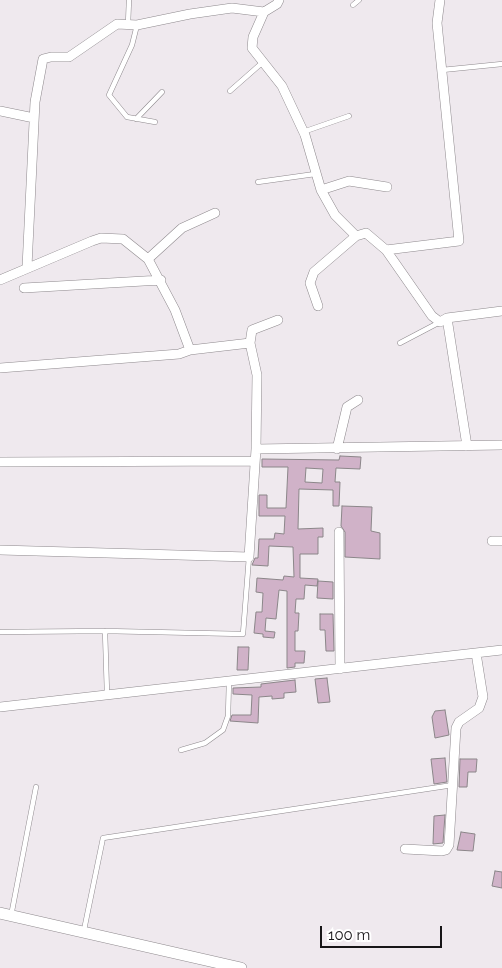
<!DOCTYPE html>
<style>
body{margin:0}
#map{position:relative;width:502px;height:968px;overflow:hidden;background:#efe9ee;font-family:Raleway,sans-serif}
canvas{display:block}
.scale{position:absolute;left:320px;top:926px;width:122px;height:22px;box-sizing:border-box;border:2px solid #171517;border-top:0;padding-left:6px;font-size:15px;line-height:18px;white-space:nowrap;color:#171517;-webkit-text-stroke:4px #fff;paint-order:stroke}
</style>
<div id="map">
<canvas width="502" height="968"></canvas>
<div class="scale">100 m</div>
</div>
<script>
const c = document.querySelector('canvas').getContext('2d');
c.lineJoin = 'round';
function paint(path, color) {
  c.fillStyle = color;
  c.fill(path, 'evenodd');
}
function shape(rows) {
  const path = new Path2D();
  for (const r of rows) {
    path.moveTo(r[0], r[1]);
    for (let i = 2; i < r.length; i += 2) path.lineTo(r[i], r[i + 1]);
  }
  return path;
}
function trace(path, color, width, dash) {
  c.strokeStyle = color;
  c.lineWidth = width;
  c.lineCap = dash ? 'butt' : 'round';
  c.setLineDash(dash || []);
  c.stroke(path);
}
const building = shape([
 [340,456,361,457,360,469,336,468,335,482,340,482,339,506,333,506,333,490,299,489,298,529,323,528,323,537,318,537,318,554,300,554,300,578,318,579,317,586,305,585,304,599,296,599,295,613,299,613,298,631,295,631,295,651,305,651,304,663,295,663,295,667,287,668,287,591,279,590,276,619,266,618,265,631,275,632,274,638,263,637,263,634,254,633,256,612,262,612,263,593,256,592,257,578,283,580,284,576,294,577,293,547,269,546,268,566,252,565,255,558,258,558,259,539,274,539,275,533,284,534,285,516,259,516,259,495,267,495,267,508,286,508,288,467,262,467,262,459,339,460,340,456],
 [306,468,323,469,322,483,305,482,306,468],
 [342,506,372,507,371,531,380,533,380,559,345,557,345,532,341,526,342,506],
 [318,581,333,582,333,599,317,598,318,581],
 [320,614,333,614,334,651,326,651,325,630,320,630,320,614],
 [238,647,249,647,248,670,237,670,238,647],
 [327,678,330,702,318,703,315,679,327,678],
 [295,680,296,692,284,693,284,698,272,699,272,696,259,697,258,723,230,721,232,715,251,715,252,695,233,694,233,688,261,687,261,684,295,680],
 [445,710,449,735,435,738,432,717,435,711,445,710],
 [445,758,447,782,434,784,431,759,445,758],
 [460,759,477,759,476,772,468,772,467,787,459,787,460,759],
 [445,815,443,843,433,844,434,816,445,815],
 [461,832,475,834,473,851,457,850,461,832],
 [495,871,502,872,502,888,492,886,495,871]
]);
paint(building, '#d0b2c8');
trace(building, '#8b8689', 1);
const lane = shape([
 [353,5,359,0],
 [128,24,129,0],
 [137,25,132,45,109,95,127,117,155,122],
 [442,70,502,64],
 [230,91,263,62],
 [136,119,162,92],
 [303,132,349,116],
 [258,182,315,174],
 [400,343,440,322],
 [105,631,107,693],
 [0,632,105,631,243,634,249,557],
 [181,750,205,743,223,730,228,716,229,681],
 [11,916,36,787],
 [84,930,103,838,453,785]
]);
const street = shape([
 [279,0,277,4,264,12,253,37,252,48,282,86,305,135,321,190,335,215,356,236],
 [0,111,34,118],
 [321,190,349,181,387,187],
 [386,250,459,241,437,23,440,0],
 [148,259,182,228,215,213],
 [27,267,35,102,43,59,51,57,69,57,117,24,137,25,190,14,232,8,264,12],
 [0,280,92,241,101,238,123,239,148,259,175,310,190,350,250,343,252,330,278,320],
 [24,288,161,280],
 [318,306,310,283,314,272,356,236,366,233,386,250,432,316,440,322,447,318,502,311],
 [447,318,467,446],
 [250,343,257,375,256,449,502,445],
 [0,368,179,354,190,350],
 [337,449,347,407,358,400],
 [0,462,255,461],
 [339,532,340,669],
 [492,541,502,541],
 [0,550,249,557,256,449],
 [0,707,502,650],
 [405,849,442,851,446,850,449,845,456,728,459,722,479,708,483,697,476,653]
]);
const secondary = shape([
 [0,913,241,968]
]);
trace(lane, '#8e898d', 5.5);
trace(street, '#8e898d', 10);
trace(secondary, '#8e898d', 12);
trace(lane, '#fff', 4.5);
trace(street, '#fff', 9);
trace(secondary, '#fff', 11);
</script>
